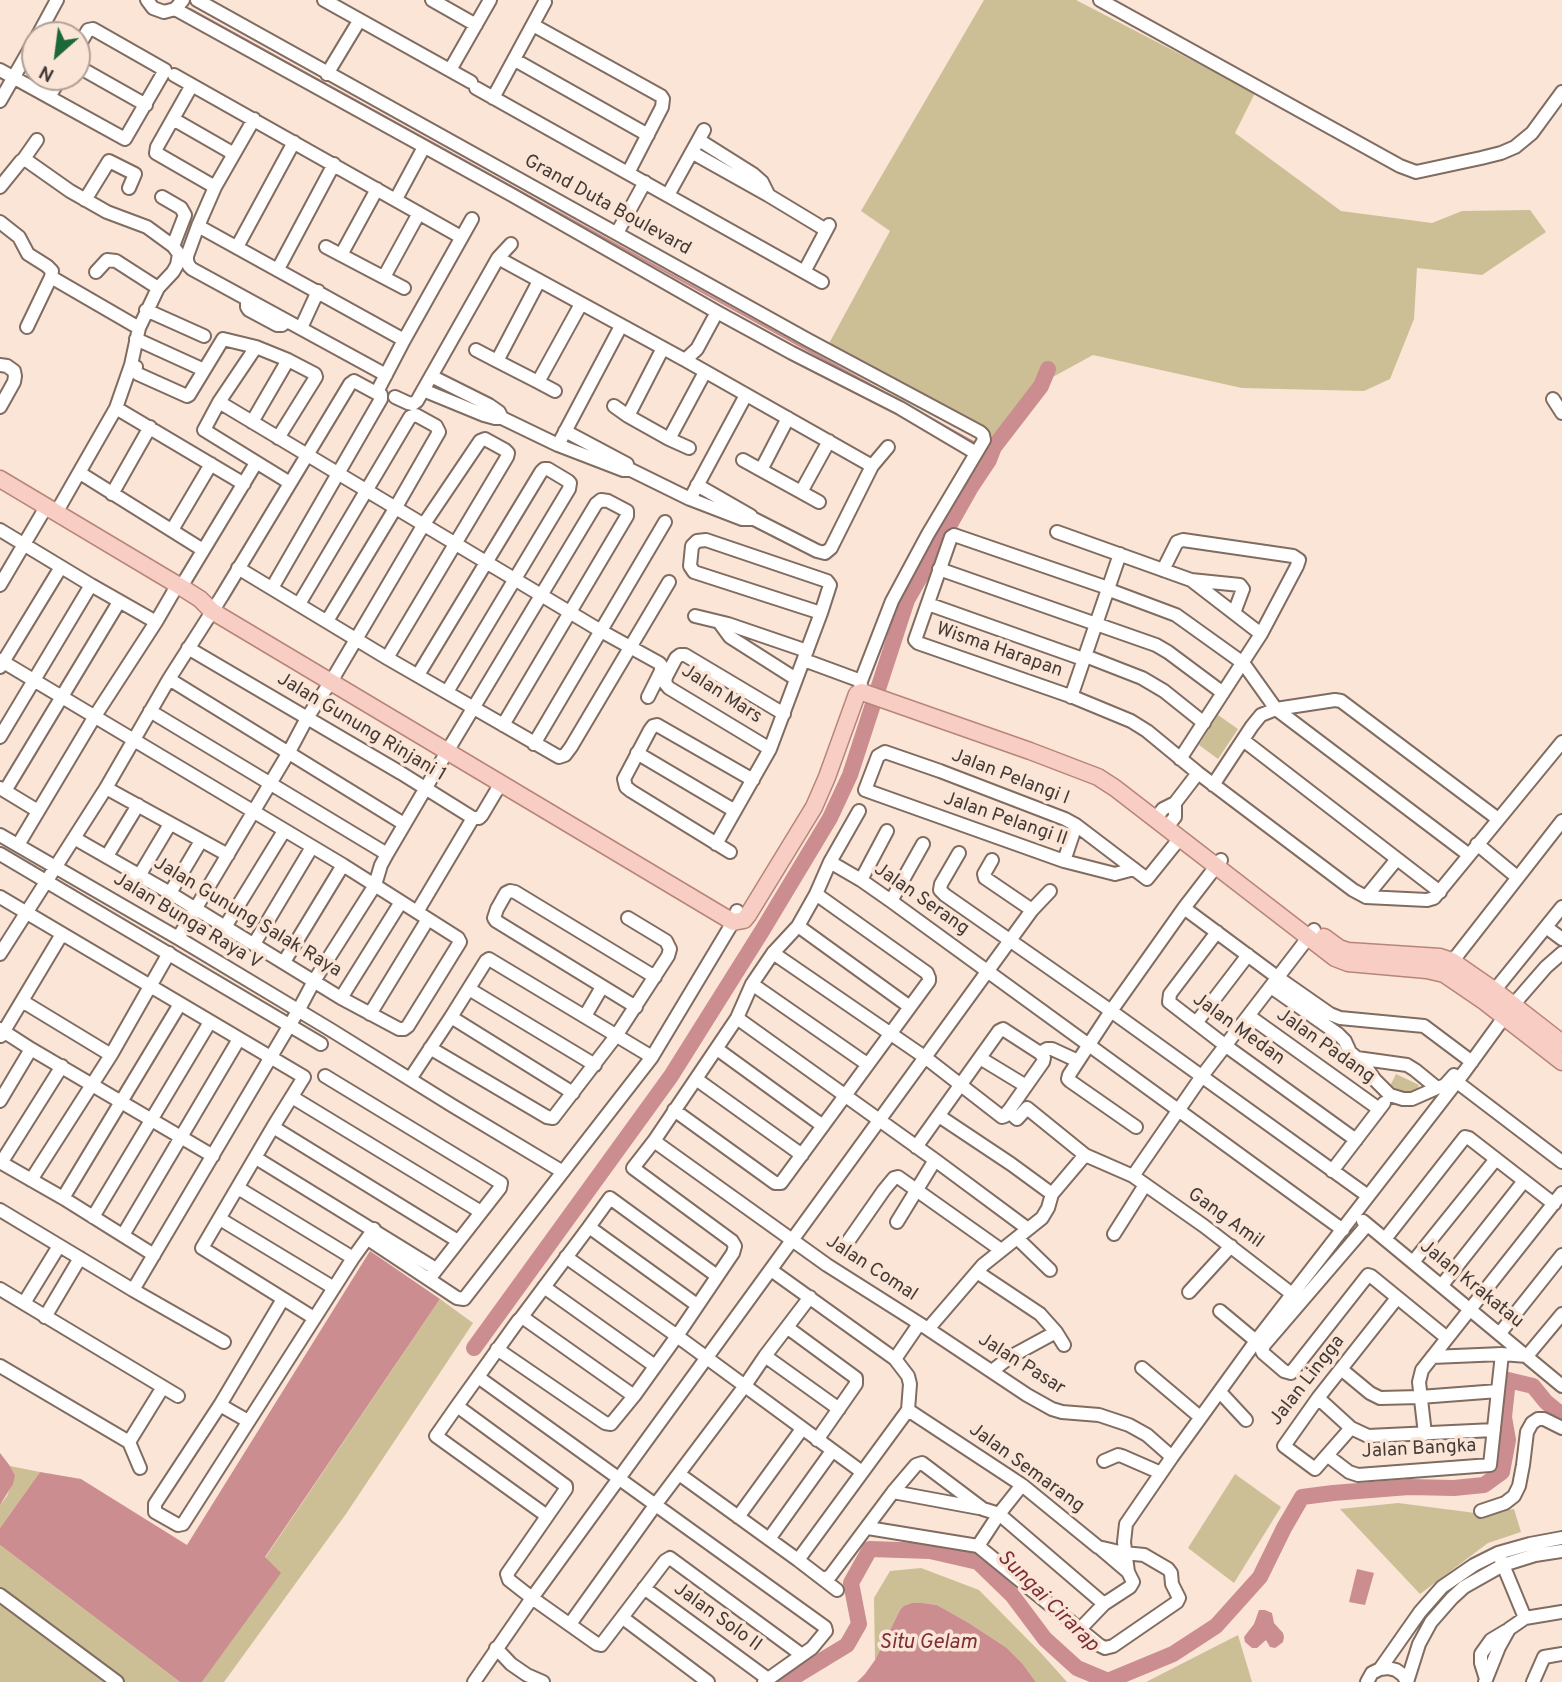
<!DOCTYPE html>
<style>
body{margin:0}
#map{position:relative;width:1562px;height:1682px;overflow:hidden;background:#fbe5d7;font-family:Overpass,sans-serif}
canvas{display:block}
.north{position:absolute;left:21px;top:21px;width:70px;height:70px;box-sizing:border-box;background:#fbe5d7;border:2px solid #b1a196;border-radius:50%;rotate:208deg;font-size:19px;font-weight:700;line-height:28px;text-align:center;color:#433a35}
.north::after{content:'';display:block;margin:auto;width:24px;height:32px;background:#1c6937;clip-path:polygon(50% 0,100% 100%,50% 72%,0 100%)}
</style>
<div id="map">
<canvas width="1562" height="1682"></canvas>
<div class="north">N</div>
</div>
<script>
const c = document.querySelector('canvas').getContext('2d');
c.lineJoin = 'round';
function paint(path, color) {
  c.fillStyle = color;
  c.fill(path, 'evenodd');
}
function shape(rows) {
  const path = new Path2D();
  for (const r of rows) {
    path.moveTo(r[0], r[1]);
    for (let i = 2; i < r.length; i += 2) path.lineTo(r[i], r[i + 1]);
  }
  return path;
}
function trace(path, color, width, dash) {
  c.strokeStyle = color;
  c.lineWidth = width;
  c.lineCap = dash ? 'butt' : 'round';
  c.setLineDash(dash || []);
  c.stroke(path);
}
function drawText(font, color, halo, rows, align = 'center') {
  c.font = font + ' Overpass,sans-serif';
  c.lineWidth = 7;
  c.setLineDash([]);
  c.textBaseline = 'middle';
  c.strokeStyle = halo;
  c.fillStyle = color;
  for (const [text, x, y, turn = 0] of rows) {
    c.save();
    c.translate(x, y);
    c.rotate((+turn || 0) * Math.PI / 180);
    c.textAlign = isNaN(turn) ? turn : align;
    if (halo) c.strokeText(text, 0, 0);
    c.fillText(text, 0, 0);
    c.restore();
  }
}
paint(shape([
 [984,0,1076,0,1255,93,1235,133,1341,211,1432,223,1462,211,1530,210,1546,232,1482,275,1417,268,1414,319,1390,379,1364,391,1242,388,1093,355,1051,378,1001,444,826,349,890,231,861,211],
 [1218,715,1238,729,1218,759,1199,745],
 [1396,1074,1419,1085,1415,1094,1410,1095,1390,1086],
 [440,1299,473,1323,346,1514,224,1682,202,1682,280,1573,265,1558],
 [10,1466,40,1472,0,1528,0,1505,7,1496,15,1475],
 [1235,1474,1281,1507,1234,1583,1188,1548],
 [1398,1503,1483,1514,1514,1509,1521,1532,1488,1543,1420,1594,1340,1509],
 [0,1545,180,1682,0,1682],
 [921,1568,979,1590,1041,1653,1067,1682,1036,1682,1022,1663,1007,1648,969,1623,937,1605,923,1603,900,1610,875,1660,874,1598,890,1571],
 [1238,1635,1252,1682,1146,1682]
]), '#ccbf95');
paint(shape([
 [370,1251,440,1299,265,1557,281,1573,202,1682,180,1682,0,1545,0,1528,40,1472,81,1479,187,1545],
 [0,1453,10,1466,15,1475,13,1484,0,1505],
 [1357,1569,1374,1573,1365,1605,1349,1602],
 [912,1603,923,1603,937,1605,969,1623,1007,1648,1022,1663,1036,1682,857,1682,865,1674,875,1660,900,1610,904,1606],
 [1259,1610,1265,1610,1272,1613,1274,1623,1283,1633,1284,1637,1283,1642,1278,1646,1275,1648,1270,1647,1266,1640,1257,1648,1252,1648,1245,1642,1244,1637,1254,1624]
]), '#cc8d90');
trace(shape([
 [190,9,898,400],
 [910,407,977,444],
 [983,447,992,452]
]), '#cc8d90', 2.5);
trace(shape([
 [474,1348,671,1076,762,931,830,818,850,775,907,600,971,487,989,460,994,447,1041,386,1048,369],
 [786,1682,847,1645,859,1624,851,1583,870,1549,930,1551,978,1562,1012,1595,1045,1639,1077,1668,1108,1681,1173,1654,1216,1626,1260,1577,1284,1528,1302,1497,1333,1493,1409,1487,1454,1488,1484,1485,1502,1472,1508,1440,1504,1417,1508,1380,1533,1386,1546,1402,1562,1415]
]), '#cc8d90', 16);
const minor = shape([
 [147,0,153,8,164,12,175,9,183,0],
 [197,0,808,340,980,432,983,435,984,440,928,534,892,601,861,681,860,692],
 [324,0,471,82],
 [432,0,476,25],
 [1100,0,1400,166,1416,172,1481,158,1501,153,1515,147,1532,133,1562,92],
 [175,9,512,195,717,312,792,353,900,408,976,453],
 [533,25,661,96,663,99,662,107,628,173],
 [38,35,57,0],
 [515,60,648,135],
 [77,66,146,105],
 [0,70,125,139,165,70,93,29,88,30,77,49],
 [450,70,490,0],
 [327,74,359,21],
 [174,75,461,237],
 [192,85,157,147,156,153,215,187],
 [476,88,822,282],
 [49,97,61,77],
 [493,98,545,2],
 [0,101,35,40],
 [173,119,234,154],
 [254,119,215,187,198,226,187,256,187,261,189,266,192,269,386,375],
 [699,140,753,174,762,182,768,194],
 [693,153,768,195,826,230],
 [23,160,37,140],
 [0,187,21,161,26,160,70,191,107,212,147,227,173,246,179,254,177,265,173,272,158,288,139,328,131,365,116,408],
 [668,195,704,130],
 [162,197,181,208,185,215,173,246],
 [396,199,424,147],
 [85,200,109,161,135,174,129,188],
 [0,222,19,237,28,254,47,266,52,271,51,277,27,327],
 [198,226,404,340],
 [617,233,645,182],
 [237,247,294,142],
 [326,247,404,288],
 [341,255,377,189],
 [498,258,511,244],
 [278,269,334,164],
 [96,272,107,260,116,261,158,288],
 [804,272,829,225],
 [51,277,139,328],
 [384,277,419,213],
 [539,281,497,361,538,382,581,304],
 [247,299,247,307,249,310,277,325,282,325,287,321],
 [146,310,204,336],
 [301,328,318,291],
 [136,339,204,370],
 [256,347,219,402,204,430,290,483],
 [663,348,628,416,669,439,705,372],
 [476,350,497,361],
 [685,360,697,349,717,312],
 [0,365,7,366,14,371,15,376,14,382,0,407],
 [131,365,136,367,135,371,138,374,187,396,189,395,223,339,256,347,288,360,315,374,316,377,278,438],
 [431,376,489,405,499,412,502,418],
 [538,382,555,391],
 [379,388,404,340,472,219],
 [423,390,484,415,495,418,502,418,558,445,623,470,631,470,690,499,742,519,754,519,817,551,825,553,831,548,872,466,888,447],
 [395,397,408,403,413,404,417,401,498,258,685,360,872,466],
 [1553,399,1562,413],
 [219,402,601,631,659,663,661,665,661,671,648,697],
 [614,406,628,416],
 [788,418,761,470,801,492,829,441],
 [252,422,288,360],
 [565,431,627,464],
 [669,439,689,448],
 [558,445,621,326],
 [743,460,761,470],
 [80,473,203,550],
 [697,485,751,516],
 [801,492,819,502],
 [112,494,150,427],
 [690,499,746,395],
 [56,513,116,408,244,484],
 [0,530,91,585,156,622],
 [172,530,211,464],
 [1057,532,1191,580,1240,585,1243,589,1234,613],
 [238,568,387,658,559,757,565,755,571,747,669,582],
 [939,569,1156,645,1168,652,1223,693],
 [1163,570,1177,542,1183,540,1293,556,1299,560,1297,566,1261,634,1180,759],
 [1191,580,1261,634],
 [0,585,46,507],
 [181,587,256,463],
 [1108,588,954,535,951,537,915,640,918,643,1073,697,1131,721,1147,731,1198,773,1353,890,1366,897,1427,900,1434,898,1562,742],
 [1112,591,1176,615,1243,663],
 [299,604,410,417,416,415,436,426,439,432,396,507,327,621],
 [928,604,1083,659],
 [695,616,728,624,807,651],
 [719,622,730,637,796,679],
 [188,648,401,773,473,818,479,818,482,815,501,783],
 [1088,657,1142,678,1164,691,1204,723],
 [0,660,343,865,417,912,473,818],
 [804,660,861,681],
 [0,667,61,567],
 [1246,667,1276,709,1469,855],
 [418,675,541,472,544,469,548,469,568,481,570,483,569,489,447,692],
 [169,679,404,824],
 [1071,697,1120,554],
 [150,711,387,854],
 [0,737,91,585],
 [1243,740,1440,892],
 [534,744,665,522],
 [770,749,669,688,665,683,666,677,676,658,680,655,685,655,784,714],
 [637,753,735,811],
 [1213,785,1252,726,1261,715,1276,709,1335,700,1341,701,1498,819],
 [0,788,38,811],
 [106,788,228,855],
 [5,791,119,602],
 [1155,819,1163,809,1175,803,1198,773],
 [1166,828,1175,817,1175,803],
 [0,835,178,938,331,1030,453,1106,563,1172],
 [74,838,170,893,341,998,399,1029,404,1029,408,1026,460,942,458,938,417,912],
 [716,844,770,749,821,613,830,585,827,581,706,540,697,541,692,546,690,566,694,572,821,613],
 [1477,844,1517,877],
 [18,845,95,716,156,622,178,584],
 [730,852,631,791,626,787,624,779,650,730,653,726,657,725,753,780],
 [959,853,941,884,940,890,945,895,1111,1011,1368,1196],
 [0,854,321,1044],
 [107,856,138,805],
 [992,860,984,874,985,878,1032,910],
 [1064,861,1076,825],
 [830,862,861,880,891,901,1343,1230],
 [1134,869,1115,874,1064,861,865,790,878,756,885,752,888,753,940,771,1065,819,1076,825,1147,879,1180,838],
 [139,876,170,824],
 [861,880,887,831],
 [170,893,201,841],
 [0,897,304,1077,273,1127,202,1248,314,1318],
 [1366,897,1397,859],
 [891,901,923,844],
 [1184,908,1277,977,1330,1014,1340,1018,1424,1026,1472,1062],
 [798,926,910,1007],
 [225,927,284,831],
 [1546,927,1562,939],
 [1217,932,1170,994,1169,1002,1226,1046,1356,1140],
 [178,938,289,752,307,718,335,675,424,524,480,441,485,439,505,450,508,453,507,457,387,658],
 [254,944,312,847],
 [773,953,926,1058,1002,1117,1005,1116,1043,1062,1044,1058,1040,1053],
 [0,954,106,788,169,679,222,596,350,384,354,381,378,394,381,395,381,399,272,588],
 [284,962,343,865],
 [1448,967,1562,821],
 [752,984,867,1064],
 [1271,987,1338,1034,1345,1041,1350,1052,1357,1058,1407,1065,1415,1070,1437,1088,1445,1085,1454,1075],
 [469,989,595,1065],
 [1490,996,1562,907],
 [341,998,401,902],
 [22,1001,111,1055],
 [636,1007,496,921,494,918,497,909,506,893,510,891,515,892,655,977],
 [370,1014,428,919],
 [585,1016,602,987],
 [1249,1016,1379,1109],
 [451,1017,573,1093],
 [737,1018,935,1160,1028,1229],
 [1196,1023,1248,955],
 [0,1029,31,1049,213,1156],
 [1,1036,62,934],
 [430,1048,547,1117,553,1118,616,1036,668,956,670,949,666,941,628,918],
 [717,1049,823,1126],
 [980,1058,1026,1086],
 [1361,1060,1375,1080,1390,1095,1403,1099,1412,1099,1437,1088],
 [325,1076,501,1183,500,1188,429,1279],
 [410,1079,451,1017,486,961,489,959,652,1057],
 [696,1079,802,1155],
 [1457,1082,1562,1162],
 [292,1097,481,1212],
 [0,1101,31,1049],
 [674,1110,775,1183,781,1183,929,981,929,978,927,973,816,894],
 [1008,1111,1017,1119,1027,1108,1085,1155],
 [939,1116,1011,1164,1052,1194],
 [273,1127,458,1241],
 [1136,1127,1070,1081,1068,1079,1069,1075,1111,1011,1184,908,1221,860],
 [654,1141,827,1265,928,1329,1027,1395,1052,1409,1062,1412,1099,1415,1129,1425,1147,1435,1172,1457],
 [916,1147,999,1031,1003,1029,1006,1031,1040,1053,1047,1049,1052,1049,1078,1061],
 [256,1158,436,1269],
 [0,1162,63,1198,154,1255],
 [1,1163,62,1066],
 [1332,1171,1384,1103],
 [1133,1176,1202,1076,1314,930],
 [31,1180,111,1055,169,953],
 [238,1188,353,1258],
 [63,1198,180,1004],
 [0,1210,133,1290,224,1342],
 [93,1217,210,1022],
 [220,1219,334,1288],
 [1363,1221,1562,1386],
 [897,1222,935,1160],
 [1367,1225,1264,1345,1262,1351,1263,1353,1284,1371,1291,1373,1368,1275,1371,1276,1447,1338],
 [589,1227,610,1198,717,1276],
 [1114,1234,1145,1185],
 [123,1235,239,1039],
 [1017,1238,1050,1270],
 [368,1239,457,1298,464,1299,652,1057,733,922,737,911],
 [1385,1239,1465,1137,1469,1138,1554,1204],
 [847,1243,884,1190,894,1178,898,1177,1001,1250],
 [566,1257,677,1336,862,1472],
 [1413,1262,1496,1159],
 [771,1270,895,1359,908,1376,910,1384,908,1410,798,1560],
 [977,1272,1040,1314,1056,1332,1064,1345],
 [1442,1285,1524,1181],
 [544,1287,655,1366],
 [0,1289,178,1396],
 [133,1290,298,1011,314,981,375,885,381,865,387,854,451,745,596,504,601,500,608,501,627,511,627,516,503,725],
 [1189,1292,1231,1246],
 [283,1299,220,1405,155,1504,155,1512,178,1525,183,1524,353,1258,374,1229],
 [24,1303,59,1246],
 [1220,1311,1256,1341],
 [45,1317,80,1258],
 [521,1318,525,1319,634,1396],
 [788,1328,856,1378,856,1384,817,1440],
 [928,1329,983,1265,1042,1218,1048,1208,1052,1194,1085,1155,1133,1176,1204,1226,1292,1294],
 [1500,1333,1562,1255],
 [497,1349,605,1423,611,1424,634,1396,677,1336,733,1253,735,1246,732,1241,633,1168,654,1141,737,1018,752,984,773,953,798,926,816,894,830,862,859,811],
 [765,1356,839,1409],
 [1432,1357,1502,1354,1527,1356,1562,1314],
 [895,1359,919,1324],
 [0,1366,129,1442,140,1468],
 [1142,1368,1200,1417],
 [1341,1369,1370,1393,1380,1398,1420,1397,1498,1391],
 [992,1371,1010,1357,1056,1332],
 [478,1377,825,1627,826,1631,812,1648,764,1682],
 [1220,1392,1246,1420],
 [1318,1398,1351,1428,1368,1436,1494,1430],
 [220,1405,248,1421],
 [457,1406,566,1486,566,1489,507,1574,509,1580,532,1598,597,1644,601,1645,665,1561,670,1558,802,1655],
 [1351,1428,1315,1469,1284,1446,1318,1398,1397,1298],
 [1425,1434,1419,1382,1422,1370,1562,1193],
 [129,1442,163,1387],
 [1328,1456,1349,1472,1358,1475,1490,1465,1502,1354],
 [1104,1461,1118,1455,1122,1456,1161,1473],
 [679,1474,798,1560,837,1590],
 [893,1492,979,1508],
 [1481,1511,1505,1503,1514,1496,1519,1486,1523,1465,1527,1432,1532,1423,1538,1419,1544,1419,1562,1428],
 [547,1516,436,1436,457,1406,518,1321,521,1318,589,1227,697,1305],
 [738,1517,802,1429],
 [868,1528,978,1546,1099,1645,1105,1648,1113,1646,1177,1602,1179,1598,1172,1584,1171,1573,1168,1569,1144,1555,1124,1553,1098,1547,1022,1485,908,1410],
 [769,1539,832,1451],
 [978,1546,999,1514,1022,1485],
 [1501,1560,1525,1618],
 [1128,1572,1124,1542,1126,1524,1172,1457,1256,1341,1465,1071,1513,1005,1546,967,1562,953],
 [822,1578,827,1578,831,1575,893,1492,916,1465,922,1463,983,1509,999,1514,1104,1604],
 [644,1588,768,1679],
 [0,1595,117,1682],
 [623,1618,708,1682],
 [570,1624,656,1504,744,1387,765,1356,810,1297],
 [1080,1629,1104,1604,1130,1587,1133,1582,1128,1572,1101,1549],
 [496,1648,511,1664,527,1675,543,1682],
 [1380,1669,1420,1612,1442,1587,1474,1565,1498,1553,1530,1544,1562,1538],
 [1486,1679,1481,1663,1481,1654,1491,1640,1506,1631],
 [474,1682,532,1598,1032,910,1050,891],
 [1367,1682,1372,1673,1380,1669,1388,1668,1396,1670,1403,1675,1407,1682],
 [1407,1682,1419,1644,1431,1622,1452,1598,1464,1587,1503,1565,1535,1555,1562,1551],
 [1485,1682,1499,1647,1509,1629,1525,1618,1562,1612],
 [1533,1682,1544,1657,1562,1654]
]);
const major = shape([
 [0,479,181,587,200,599,212,611,733,922,744,920,748,915,814,807,827,777,857,694,862,692,1030,751,1098,777,1115,788,1335,958,1348,963,1427,970,1444,974,1485,1002,1562,1062],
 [1324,937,1339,948,1348,951,1440,957,1452,961,1494,990,1562,1043]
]);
trace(minor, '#806c60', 16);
trace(major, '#b68578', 19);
trace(minor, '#fff', 12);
trace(major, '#f8cec4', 16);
drawText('19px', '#433a35', '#fbe5d7', [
 ["Grand Duta Boulevard",607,206,29],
 ["Wisma Harapan",999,651,19],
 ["Jalan Mars",721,695,33],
 ["Jalan Gunung Rinjani 1",361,728,31],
 ["Jalan Pelangi I",1010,778,21],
 ["Jalan Pelangi II",1005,820,19],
 ["Jalan Serang",921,900,35],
 ["Jalan Gunung Salak Raya",247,918,31],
 ["Jalan Bunga Raya V",187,922,31],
 ["Jalan Medan",1238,1030,36],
 ["Jalan Padang",1325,1047,35],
 ["Gang Amil",1225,1219,36],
 ["Jalan Comal",871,1269,33],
 ["Jalan Krakatau",1471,1285,39],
 ["Jalan Pasar",1021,1365,32],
 ["Jalan Lingga",1308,1381,-52],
 ["Jalan Bangka",1419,1450,-3],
 ["Jalan Semarang",1026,1469,36],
 ["Jalan Solo II",717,1618,36]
]);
drawText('italic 21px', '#7c2f38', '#fbe5d7', [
 ["Sungai Cirarap",1047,1602,45],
 ["Situ Gelam",928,1644]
]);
</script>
